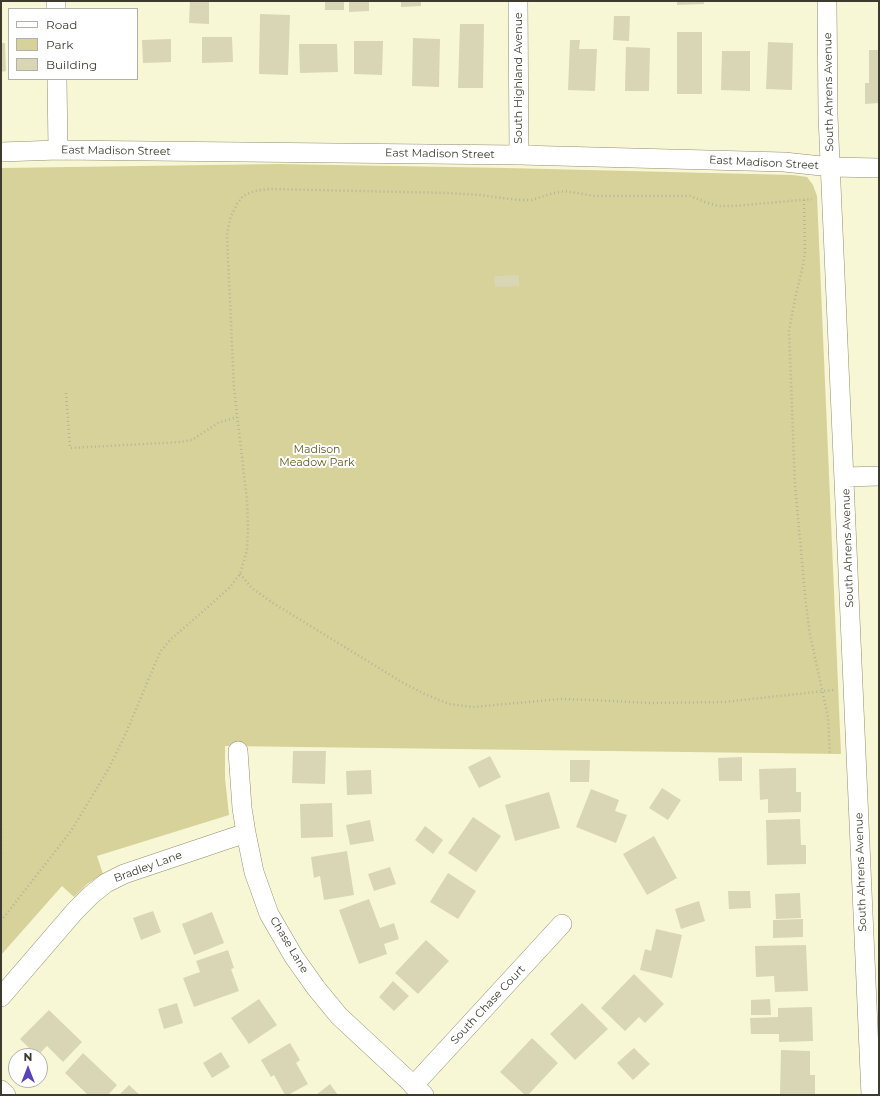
<!DOCTYPE html>
<style>
body{margin:0}
#map{position:relative;width:880px;height:1096px;overflow:hidden;background:#f8f7d5;font-family:Montserrat,sans-serif}
canvas{display:block}
.frame{position:absolute;inset:0;border:2px solid #3c3b2e;pointer-events:none}
.legend{position:absolute;left:8px;top:8px;width:130px;height:72px;box-sizing:border-box;background:#fff;border:1px solid #b1b1ab;margin:0;padding:5px 7px;list-style:none;font-size:12px;color:#3c3b2e}
.legend li{display:flex;align-items:center;gap:8px;height:20px}
.legend b{width:20px;border:1px solid #b1b1ab}
.north{position:absolute;left:8px;top:1048px;width:40px;height:40px;box-sizing:border-box;background:#fff;border:1px solid #b1b1ab;border-radius:50%;rotate:0deg;font-size:11px;font-weight:700;line-height:16px;text-align:center;color:#3c3b2e}
.north::after{content:'';display:block;margin:auto;width:14px;height:18px;background:#5743bb;clip-path:polygon(50% 0,100% 100%,50% 72%,0 100%)}
</style>
<div id="map">
<canvas width="880" height="1096"></canvas>
<div class="frame"></div>
<ul class="legend">
<li><b style="height:5px;background:#fff"></b>Road</li>
<li><b style="height:11px;background:#d6d29a"></b>Park</li>
<li><b style="height:11px;background:#d8d6b5"></b>Building</li>
</ul>
<div class="north">N</div>
</div>
<script>
const c = document.querySelector('canvas').getContext('2d');
c.lineJoin = 'round';
function paint(path, color) {
  c.fillStyle = color;
  c.fill(path, 'evenodd');
}
function shape(rows) {
  const path = new Path2D();
  for (const r of rows) {
    path.moveTo(r[0], r[1]);
    for (let i = 2; i < r.length; i += 2) path.lineTo(r[i], r[i + 1]);
  }
  return path;
}
function trace(path, color, width, dash) {
  c.strokeStyle = color;
  c.lineWidth = width;
  c.lineCap = dash ? 'butt' : 'round';
  c.setLineDash(dash || []);
  c.stroke(path);
}
function drawText(font, color, halo, rows, align = 'center') {
  c.font = font + ' Montserrat,sans-serif';
  c.lineWidth = 4;
  c.setLineDash([]);
  c.textBaseline = 'middle';
  c.strokeStyle = halo;
  c.fillStyle = color;
  for (const [text, x, y, turn = 0] of rows) {
    c.save();
    c.translate(x, y);
    c.rotate((+turn || 0) * Math.PI / 180);
    c.textAlign = isNaN(turn) ? turn : align;
    if (halo) c.strokeText(text, 0, 0);
    c.fillText(text, 0, 0);
    c.restore();
  }
}
paint(shape([
 [279,164,506,168,793,175,807,177,813,185,817,196,841,754,225,746,225,778,229,815,97,856,103,874,87,884,74,897,62,886,1,955,1,168]
]), '#d6d29a');
paint(shape([
 [190,1,209,2,209,24,189,23],
 [325,1,344,1,344,10,325,10],
 [349,1,369,1,369,11,349,12],
 [401,1,421,1,421,6,401,7],
 [677,1,704,1,704,4,677,5],
 [260,14,290,15,288,75,259,74],
 [614,16,630,16,629,41,613,40],
 [460,24,484,24,483,88,458,88],
 [677,32,702,32,702,94,677,94],
 [202,37,232,37,233,62,202,63],
 [413,38,440,39,439,87,412,86],
 [171,39,171,62,143,63,142,40],
 [570,40,580,40,579,49,597,49,595,91,568,90],
 [354,41,383,41,382,75,354,74],
 [768,42,793,43,792,90,766,89],
 [1,43,5,43,6,71,1,72],
 [299,44,337,44,338,72,300,73],
 [626,47,650,48,649,91,625,91],
 [869,50,879,50,879,103,865,104,865,83,869,83],
 [722,51,750,51,750,91,721,90],
 [519,275,519,286,495,287,494,276],
 [293,751,326,751,325,784,292,783],
 [490,756,501,777,479,788,468,767],
 [742,757,742,781,719,781,718,758],
 [570,760,590,760,589,782,570,782],
 [796,768,796,792,801,792,801,812,768,813,768,799,760,800,759,769],
 [371,770,372,794,347,795,346,771],
 [662,788,681,800,668,820,649,808],
 [591,789,619,800,615,811,627,815,616,843,576,827],
 [549,792,560,828,515,841,505,805],
 [332,803,333,837,301,838,300,804],
 [473,817,501,836,476,872,448,853],
 [800,819,801,845,806,845,806,864,767,865,766,820],
 [370,820,374,841,350,845,346,825],
 [425,826,443,840,433,854,415,840],
 [654,836,677,878,647,895,623,854],
 [347,851,354,895,324,900,320,876,314,878,311,857],
 [390,867,396,884,374,891,368,874],
 [448,873,476,891,458,919,430,902],
 [728,891,750,891,751,908,729,909],
 [800,893,801,918,776,919,775,894],
 [369,899,380,928,394,923,399,939,384,944,387,954,359,964,339,910],
 [699,901,705,921,681,929,675,909],
 [153,911,161,932,141,940,133,918],
 [212,912,224,943,194,955,182,924],
 [803,919,803,937,773,938,773,920],
 [656,929,682,935,672,978,640,970,645,949,651,951],
 [426,940,449,961,418,994,395,973],
 [806,945,808,991,775,992,774,976,756,977,755,946],
 [228,950,234,968,231,969,239,991,194,1007,183,978,200,972,196,961],
 [634,974,664,1004,645,1023,639,1017,625,1031,601,1008],
 [393,981,409,996,394,1011,379,997],
 [259,999,277,1025,249,1044,231,1018],
 [770,999,771,1015,751,1015,751,1000],
 [177,1003,183,1023,164,1029,158,1009],
 [582,1003,608,1029,575,1060,550,1034],
 [812,1007,813,1041,779,1042,779,1034,751,1034,750,1018,778,1017,778,1008],
 [49,1010,82,1042,63,1062,47,1046,37,1056,20,1039],
 [532,1038,558,1063,528,1095,525,1095,500,1072],
 [290,1043,300,1060,296,1063,308,1084,288,1095,285,1095,274,1075,271,1077,261,1060],
 [634,1048,650,1064,633,1080,617,1063],
 [781,1050,810,1051,810,1075,815,1075,815,1095,780,1094],
 [221,1052,230,1067,212,1078,203,1063],
 [83,1053,117,1085,108,1095,88,1095,65,1073],
 [330,1084,338,1095,316,1095],
 [129,1085,140,1095,119,1095]
]), '#d8d6b5');
const minor = shape([
 [56,1,56,9],
 [518,1,519,155],
 [827,1,828,116,871,1095],
 [57,79,58,150],
 [1,152,58,150,519,155,784,162,831,167,879,168],
 [845,477,879,476],
 [238,751,242,808,246,833,254,872,269,914,294,957,316,988,339,1016,424,1095],
 [1,997,75,911,91,895,106,883,124,874,246,833],
 [413,1086,562,924],
 [1,1090,6,1095]
]);
trace(minor, '#908e6f', 20);
trace(shape([
 [804,200,805,252,803,265,795,299,789,331,795,485,806,605,810,635,828,717,830,754],
 [66,393,70,448,180,442,192,440,218,423,237,417],
 [240,574,252,588,273,603,405,684,427,695,449,704,473,707,561,699,592,700,651,703,724,702,834,690],
 [1,824,1,853],
 [1,921,71,831,109,768,126,733,160,652,171,639,208,607,230,587,240,574,247,550,248,528,247,500,234,388,227,236,230,219,237,204,243,196,254,191,269,189,449,193,480,195,518,200,532,200,550,194,564,191,595,196,690,196,705,202,718,206,734,206,812,199]
]), '#b5b49a', 2.5, [1, 3]);
trace(minor, '#fff', 19);
drawText('11px', '#3c3b2e', '#fff', [
 ["South Highland Avenue",519,78,-90],
 ["South Ahrens Avenue",829,92,-91],
 ["East Madison Street",116,151,1],
 ["East Madison Street",440,154,1],
 ["East Madison Street",764,163,3],
 ["South Ahrens Avenue",848,548,-92],
 ["Bradley Lane",148,867,-20],
 ["South Ahrens Avenue",861,872,-92],
 ["Chase Lane",289,945,59],
 ["South Chase Court",488,1005,-47]
]);
drawText('11px', '#5f5917', '#fff', [
 ["Madison",317,450],
 ["Meadow Park",317,463]
]);
</script>
